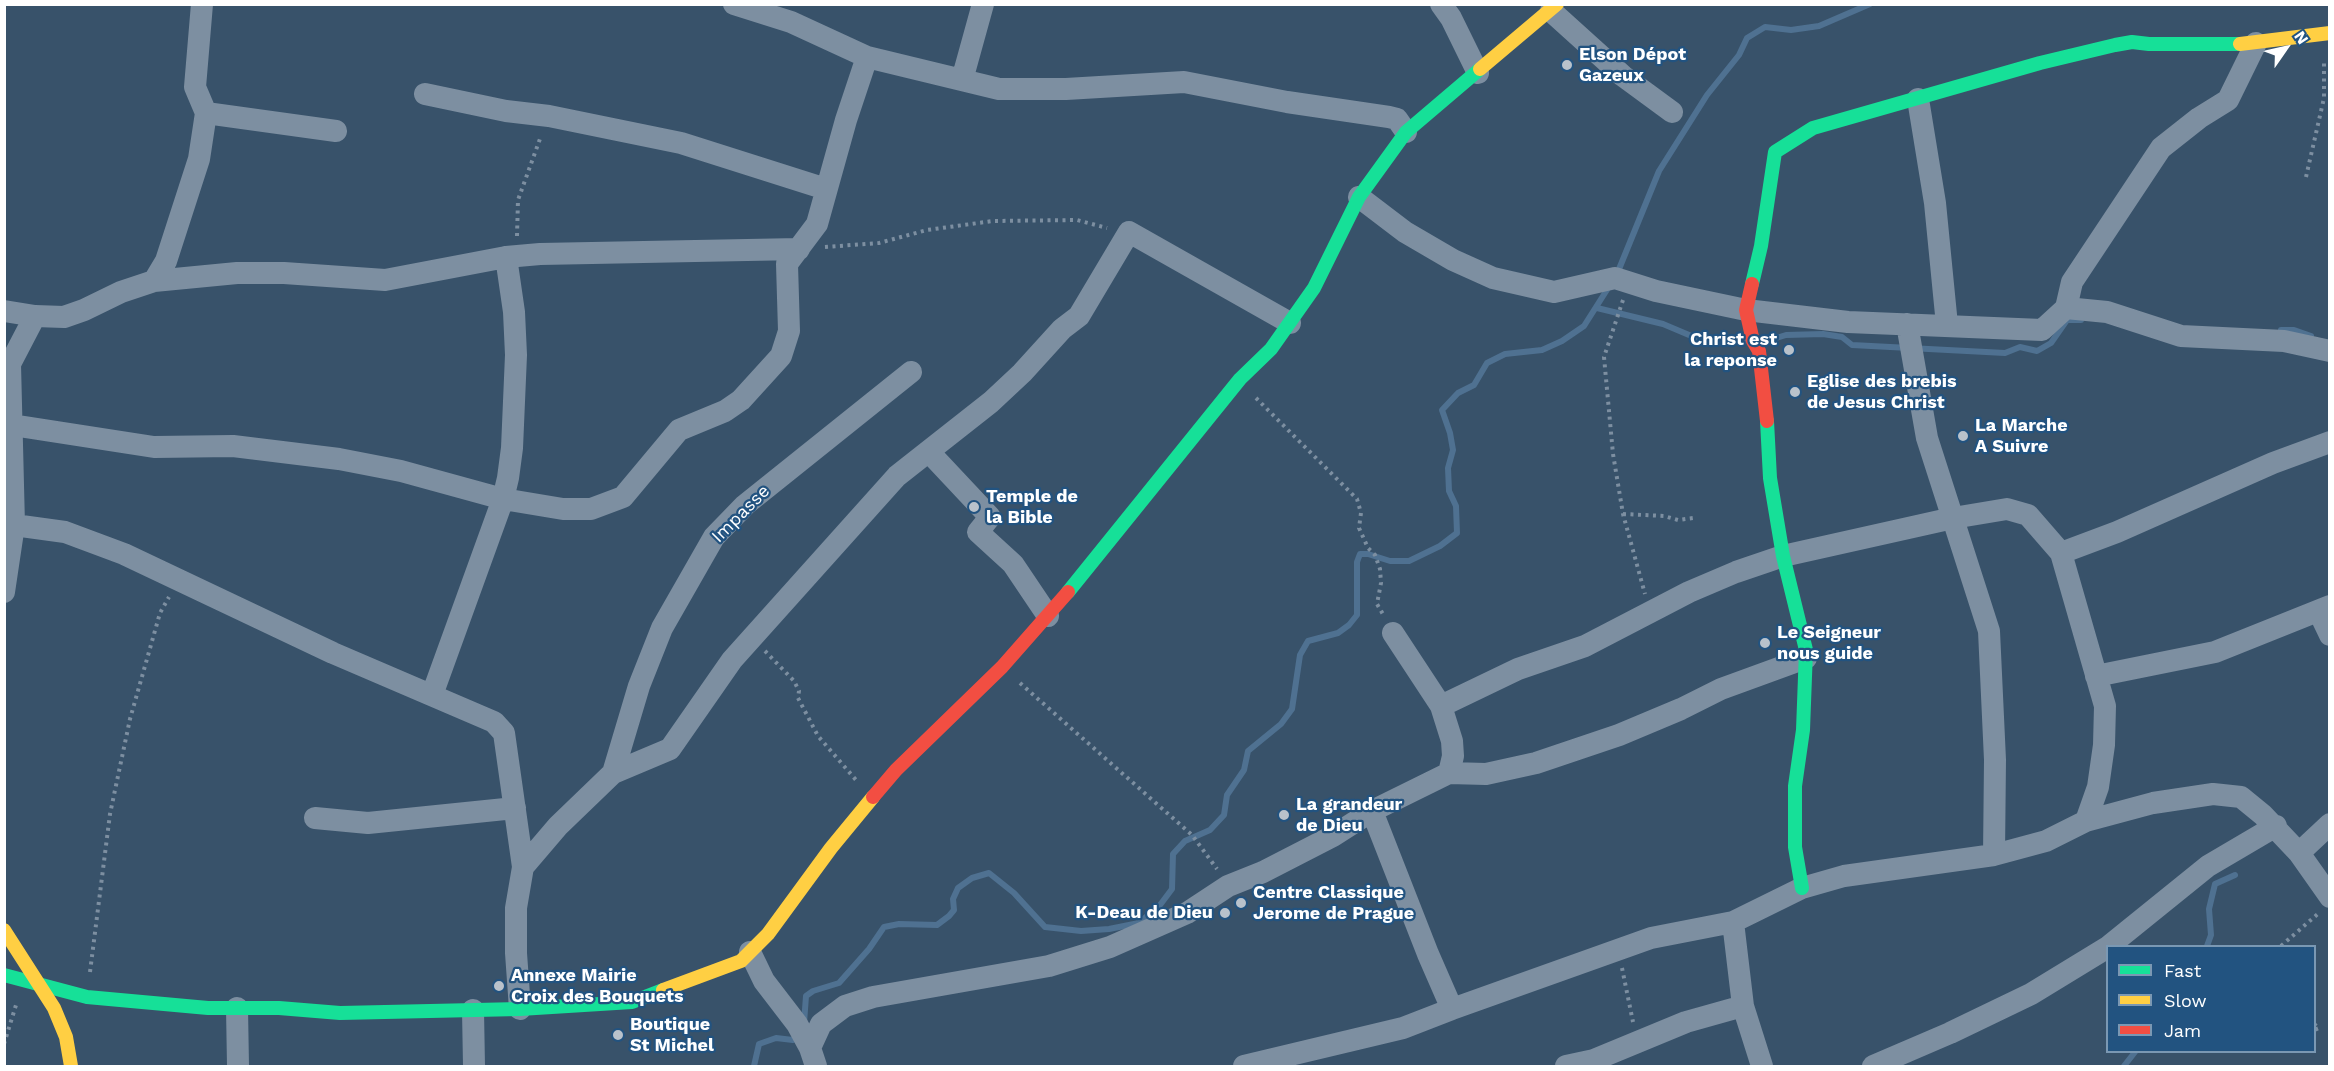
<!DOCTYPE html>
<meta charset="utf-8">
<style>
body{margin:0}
#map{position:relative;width:2334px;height:1071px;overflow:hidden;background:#38526a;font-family:"Work Sans",sans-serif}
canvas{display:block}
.frame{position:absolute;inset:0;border:6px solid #fff;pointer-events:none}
.legend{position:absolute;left:2106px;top:945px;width:210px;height:108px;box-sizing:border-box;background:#225380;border:2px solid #7a98b3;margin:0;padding:8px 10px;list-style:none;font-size:18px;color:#fff}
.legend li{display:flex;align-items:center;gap:12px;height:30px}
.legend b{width:30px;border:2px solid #7a98b3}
.north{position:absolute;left:2256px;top:18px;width:60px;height:60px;-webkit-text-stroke:4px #225380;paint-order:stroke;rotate:56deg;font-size:16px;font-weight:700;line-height:24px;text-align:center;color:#fff}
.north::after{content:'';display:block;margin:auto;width:21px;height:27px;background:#fff;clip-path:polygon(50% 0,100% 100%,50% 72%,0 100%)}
</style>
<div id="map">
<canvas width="2334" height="1071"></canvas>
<div class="frame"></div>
<ul class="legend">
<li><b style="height:8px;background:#16e098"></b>Fast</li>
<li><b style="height:8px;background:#ffcf43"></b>Slow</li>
<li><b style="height:8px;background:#f24e42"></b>Jam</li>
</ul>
<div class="north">N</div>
</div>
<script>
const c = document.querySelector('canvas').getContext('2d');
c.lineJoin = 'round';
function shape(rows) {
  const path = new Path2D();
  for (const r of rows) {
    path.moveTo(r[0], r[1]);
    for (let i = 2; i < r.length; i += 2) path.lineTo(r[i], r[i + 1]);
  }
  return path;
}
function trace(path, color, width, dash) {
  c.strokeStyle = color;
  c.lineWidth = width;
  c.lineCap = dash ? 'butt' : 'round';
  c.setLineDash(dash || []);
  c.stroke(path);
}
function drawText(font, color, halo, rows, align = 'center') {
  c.font = font + ' "Work Sans",sans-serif';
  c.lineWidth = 4.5;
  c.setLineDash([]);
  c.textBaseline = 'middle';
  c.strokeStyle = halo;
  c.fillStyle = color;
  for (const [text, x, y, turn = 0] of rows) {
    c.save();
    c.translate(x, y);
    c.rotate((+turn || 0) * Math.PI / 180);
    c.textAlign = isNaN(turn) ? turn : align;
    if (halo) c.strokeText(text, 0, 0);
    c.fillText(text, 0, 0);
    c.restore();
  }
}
trace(shape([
 [1617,274,1659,171,1707,95,1739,55,1747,38,1765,27,1791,30,1819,26,1870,4],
 [1597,308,1663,324,1708,343,1744,341],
 [2281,330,2294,330,2311,336],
 [1763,340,1773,339,1786,335,1823,334,1842,337,1852,345,2005,353,2020,347,2037,351,2051,343,2067,320,2081,320],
 [2207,946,2211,935,2209,909,2215,884,2235,875],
 [804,1023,806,996,813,991,839,983,869,949,884,927,899,924,937,925,949,916,954,910,953,899,958,888,972,878,989,873,1014,893,1045,927,1081,931,1109,929,1139,923,1160,905,1172,889,1173,854,1185,841,1210,830,1224,815,1227,795,1244,770,1248,751,1281,724,1292,709,1300,655,1308,641,1338,633,1349,625,1357,615,1357,562,1360,554,1368,554,1390,561,1409,561,1440,546,1457,533,1456,506,1449,491,1448,468,1453,450,1450,433,1442,410,1458,393,1474,385,1487,363,1505,354,1542,350,1562,341,1584,326,1610,285],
 [754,1066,759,1044,776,1038,793,1040,798,1034],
 [2124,1066,2135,1052]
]), '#4f7191', 6);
trace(shape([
 [2306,177,2324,98,2324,59],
 [517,236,518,200,541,136],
 [825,247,879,243,927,230,993,221,1077,220,1107,228],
 [1623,300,1604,357,1613,454,1623,514,1645,594],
 [1256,398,1357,499,1361,513,1359,528,1368,548,1375,555,1380,569,1381,583,1377,604,1384,616],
 [1623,514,1664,516,1678,520,1693,518],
 [765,651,794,681,799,691,798,698,818,736,856,780],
 [1020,683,1192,835,1217,869],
 [2281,946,2320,912],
 [1622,968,1633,1022],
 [90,972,110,814,130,719,160,613,169,597],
 [2314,1024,2319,1028,2314,1030],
 [4,1044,16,1005]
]), '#7d8fa1', 4, [3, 4.5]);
trace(shape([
 [734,4,791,22,867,57,999,89,1066,89,1184,82,1287,102,1389,117,1397,119,1406,132],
 [1441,4,1451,18,1478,73],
 [1551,11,1623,76,1672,112],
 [962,80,983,4],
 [425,94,506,111,549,116,681,143,826,189],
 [1918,99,1935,203,1947,325],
 [206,113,336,131],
 [1359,197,1405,232,1453,260,1493,278,1554,292,1615,278,1656,291,1746,310,1848,322,2042,330,2066,308,2107,312,2181,336,2284,341,2330,351],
 [154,281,166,261,199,159,206,113,195,87,202,4],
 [2066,308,2072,282,2161,148,2199,118,2228,100,2256,43],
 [4,311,35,316,64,317,84,310,121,292,154,281,237,273,284,273,385,280,506,257,540,254,799,249],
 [1907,324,1927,438,1989,631,1995,760,1994,855],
 [12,425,154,447,233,446,339,459,401,471,503,499,563,509,591,509,623,497,679,430,725,411,741,400,781,356,789,331,787,264,817,224,846,120,867,57],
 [929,452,990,517,978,532,1013,564,1048,616],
 [14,525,65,532,124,554,333,653,494,722,504,733,523,867,516,908,516,953,520,1009],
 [2061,553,2117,532,2273,463,2330,442],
 [4,592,14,525,10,364,35,316],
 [2319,612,2330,635],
 [1393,633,1441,706,1452,741,1453,756,1449,773,1372,811,1428,954,1452,1009],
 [2096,676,2215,652,2330,606],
 [432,695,503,499,508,478,512,448,516,355,514,312,506,257],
 [1441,706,1518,669,1585,646,1689,592,1736,572,1783,556,1953,518,2007,509,2028,515,2061,553,2105,706,2104,745,2098,787,2086,821],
 [613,773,639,686,662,628,714,537,745,505,911,372],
 [1449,773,1486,774,1536,763,1619,735,1681,709,1721,689,1806,658],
 [315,818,368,823,515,808],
 [2299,853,2330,824],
 [523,867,558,826,613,773,670,749,732,660,897,476,991,402,1022,373,1062,329,1079,316,1129,232,1290,323],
 [1733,922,1743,1006,1762,1066],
 [2109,946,2208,866,2276,826],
 [750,952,764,981,797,1024,810,1048,816,1066],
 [237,1008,238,1066],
 [473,1010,474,1066],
 [810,1048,821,1024,845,1006,873,997,1049,966,1110,947,1187,913,1228,886,1263,872,1333,836,1372,811],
 [1244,1066,1403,1028,1452,1009,1651,938,1733,922,1802,888,1844,876,1994,855,2046,841,2086,821,2153,803,2213,794,2241,797,2263,815,2299,853,2330,897],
 [1566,1066,1594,1060,1686,1022,1743,1006],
 [1873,1066,1950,1033,2031,994,2108,947]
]), '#7d8fa1', 22);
trace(shape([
 [1752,284,1761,246,1775,152,1813,128,2040,63,2115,45,2132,42,2149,44,2240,44],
 [1767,421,1770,478,1783,556,1806,650,1803,730,1795,786,1795,847,1802,888],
 [1068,592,1240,379,1271,349,1314,288,1359,197,1406,132,1480,69],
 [4,975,87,997,208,1008,279,1008,340,1013,520,1009,632,1002,663,990]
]), '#16e098', 14);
trace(shape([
 [2240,44,2330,33],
 [1480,69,1557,4],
 [4,930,54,1008,66,1037,71,1066],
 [663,990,741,961,768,934,831,848,873,797]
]), '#ffcf43', 14);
trace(shape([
 [1752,284,1746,310,1753,341,1759,351,1767,421],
 [873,797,896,770,1002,667,1068,592]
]), '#f24e42', 14);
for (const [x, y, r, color] of [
 [1567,65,6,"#b9c2cb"],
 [1789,350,6,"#b9c2cb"],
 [1795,392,6,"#b9c2cb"],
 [1963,436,6,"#b9c2cb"],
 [974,507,6,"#b9c2cb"],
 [1765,643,6,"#b9c2cb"],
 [1284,815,6,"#b9c2cb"],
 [1241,903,6,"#b9c2cb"],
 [1225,913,6,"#b9c2cb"],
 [499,986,6,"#b9c2cb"],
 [618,1035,6,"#b9c2cb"]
]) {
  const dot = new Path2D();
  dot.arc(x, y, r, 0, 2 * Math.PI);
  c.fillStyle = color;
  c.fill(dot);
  trace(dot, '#225380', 2);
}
drawText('bold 18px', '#fff', '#225380', [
 ["Elson Dépot",1579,55],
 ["Gazeux",1579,76],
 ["Christ est",1777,340,"right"],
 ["la reponse",1777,361,"right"],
 ["Eglise des brebis",1807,382],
 ["de Jesus Christ",1807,403],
 ["La Marche",1975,426],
 ["A Suivre",1975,447],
 ["Temple de",986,497],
 ["la Bible",986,518],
 ["Le Seigneur",1777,633],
 ["nous guide",1777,654],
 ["La grandeur",1296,805],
 ["de Dieu",1296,826],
 ["Centre Classique",1253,893],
 ["Jerome de Prague",1253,914],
 ["K-Deau de Dieu",1213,913,"right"],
 ["Annexe Mairie",511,976],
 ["Croix des Bouquets",511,997],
 ["Boutique",630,1025],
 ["St Michel",630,1046]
], 'left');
drawText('18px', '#fff', '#225380', [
 ["Impasse",741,514,-45]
]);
</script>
